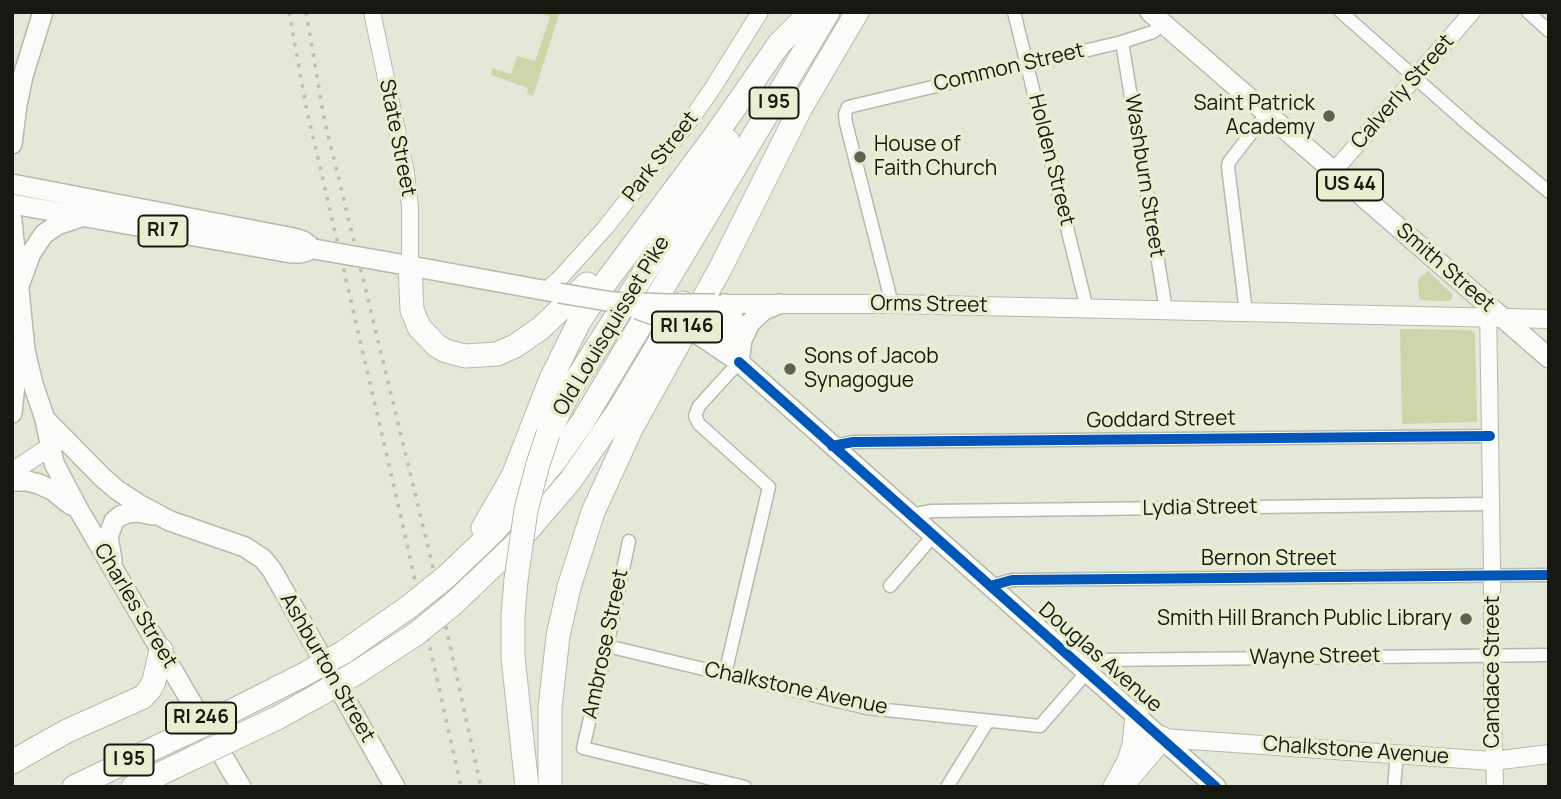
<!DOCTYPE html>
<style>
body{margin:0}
#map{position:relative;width:1561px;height:799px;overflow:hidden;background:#e4e8d8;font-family:Manrope,sans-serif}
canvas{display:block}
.frame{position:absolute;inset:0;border:14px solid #17190f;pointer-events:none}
</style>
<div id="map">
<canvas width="1561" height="799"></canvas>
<div class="frame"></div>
</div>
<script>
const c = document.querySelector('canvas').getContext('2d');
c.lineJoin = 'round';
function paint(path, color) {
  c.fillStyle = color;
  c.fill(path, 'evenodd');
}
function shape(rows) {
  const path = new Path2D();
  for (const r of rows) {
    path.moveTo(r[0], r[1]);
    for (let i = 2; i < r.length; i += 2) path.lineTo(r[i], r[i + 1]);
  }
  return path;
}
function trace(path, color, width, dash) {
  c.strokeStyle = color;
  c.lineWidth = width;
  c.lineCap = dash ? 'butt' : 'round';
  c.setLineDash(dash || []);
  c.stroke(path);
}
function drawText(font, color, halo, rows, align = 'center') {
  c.font = font + ' Manrope,sans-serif';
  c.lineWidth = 7;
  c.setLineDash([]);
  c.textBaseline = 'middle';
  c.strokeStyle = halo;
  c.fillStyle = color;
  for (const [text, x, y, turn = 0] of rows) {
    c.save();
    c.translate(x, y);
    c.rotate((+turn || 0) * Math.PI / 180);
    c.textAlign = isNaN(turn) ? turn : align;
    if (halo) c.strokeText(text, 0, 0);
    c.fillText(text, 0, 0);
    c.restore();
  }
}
paint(shape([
 [536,12,560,12,533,96,527,94,528,88,491,75,492,68,511,74,517,56,535,61,550,17],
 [1428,271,1452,294,1452,299,1449,301,1419,300,1418,279],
 [1400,329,1471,330,1475,334,1477,422,1402,424]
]), '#cdd6ab');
const minor = shape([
 [1014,12,1087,309],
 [1341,12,1471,127,1549,192],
 [1528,12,1549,31],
 [1122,42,1166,310],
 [892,304,846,123,845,114,848,107,1122,42,1153,32,1164,24],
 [1246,312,1228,167,1229,162,1259,123,1268,114],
 [832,446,853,442,1490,436],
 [910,515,932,511,1491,504],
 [629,541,607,646,583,748,745,787],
 [890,586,933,536],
 [990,586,1012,580,1549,575],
 [607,646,867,708,1040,726,1087,672],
 [1082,667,1090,663,1099,660,1549,655],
 [725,674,769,487,699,424,695,416,699,406,739,362],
 [947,787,988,721],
 [1394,787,1397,754]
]);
const tertiary = shape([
 [372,12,406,173,410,207,410,266],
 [1334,171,1472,12],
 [546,291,561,277,606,227,694,115,714,86,760,12],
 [1488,306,1492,565,1492,683,1495,787]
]);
const secondary = shape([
 [725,304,892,304,1549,319],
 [12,472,62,439],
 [1162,738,1493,761,1549,754]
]);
const primary = shape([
 [1150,12,1549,358],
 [12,144,17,105,23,76,43,12],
 [12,184,294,238,303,241,314,249],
 [12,204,291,253,300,253,314,249],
 [12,220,25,350,33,384,45,419,54,463,77,507,241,787],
 [383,261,559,293],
 [20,283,31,253,44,234,57,225,81,217],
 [725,304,733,317,737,348],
 [725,304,718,316,716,328,719,342,726,353],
 [699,335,739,362,1216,787],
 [739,362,742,340,750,323,764,310,779,304],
 [12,413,19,348],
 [45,419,102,477,117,490,140,505,170,521,245,547,263,559,272,570,395,787],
 [12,481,27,481,39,484,52,490,71,505],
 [112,560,108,537,114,521,120,516,128,513,138,512,152,515]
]);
const motorway = shape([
 [793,121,857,12],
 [410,266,412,310,419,327,437,346,446,351,465,356,497,354,515,346,541,328,587,284],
 [548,434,571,388,728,141],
 [483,528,513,476,551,379,579,322,600,290,717,133,779,44,801,22,807,12],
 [447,576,493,532,525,497,554,462,583,421,828,12],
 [516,580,513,615,513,657,527,787],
 [453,604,515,545,570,481,619,410,683,303],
 [344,652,410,606],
 [356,673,416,634],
 [226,714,303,675],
 [239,736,277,718,315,697],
 [12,762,67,731,143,697,150,689,154,681,161,650],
 [1128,778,1162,738],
 [74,787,184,734],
 [133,787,197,756],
 [550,787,550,708,558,636,569,587,593,512,631,429,720,269,801,107],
 [1115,787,1129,761,1134,745,1137,716]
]);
trace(minor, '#b6b9ad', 15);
trace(tertiary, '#b6b9ad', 18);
trace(secondary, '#b6b9ad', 20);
trace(primary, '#b6b9ad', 22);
trace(motorway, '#b6b9ad', 25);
trace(minor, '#fbfcf9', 12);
trace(tertiary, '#fbfcf9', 16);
trace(secondary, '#fbfcf9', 18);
trace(primary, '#fbfcf9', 19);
trace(motorway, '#fbfcf9', 23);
trace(shape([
 [289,12,307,111,401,517,461,787],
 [306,12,324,118,431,559,481,787]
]), '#bcbdb9', 3.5, [3.5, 7]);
const primaryBridge = shape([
 [314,249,383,261],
 [559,293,613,302,667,304,715,304],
 [637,309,679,324,699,335]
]);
const motorwayBridge = shape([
 [516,580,526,510,538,464,548,434],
 [410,606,447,576],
 [416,634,453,604],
 [303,675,344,652],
 [315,697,356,673],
 [184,734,226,714],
 [197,756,239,736]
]);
trace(primaryBridge, '#b6b9ad', 22, []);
trace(motorwayBridge, '#b6b9ad', 25, []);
trace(primaryBridge, '#fbfcf9', 19);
trace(motorwayBridge, '#fbfcf9', 23);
trace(shape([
 [739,362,1216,787],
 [832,446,853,442,1490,436],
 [990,586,1012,580,1549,575]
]), '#0057b8', 10);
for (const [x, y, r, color] of [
 [1329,116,7,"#5f6155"],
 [860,157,7,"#5f6155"],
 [790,369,7,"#5f6155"],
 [1466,619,7,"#5f6155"]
]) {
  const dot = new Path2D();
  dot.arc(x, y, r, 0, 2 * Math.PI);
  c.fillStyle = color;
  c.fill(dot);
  trace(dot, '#e8efd1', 2.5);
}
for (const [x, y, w] of [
 [774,103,49],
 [1350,185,66],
 [163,231,49],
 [687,327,70],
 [201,718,70],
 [129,760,49]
]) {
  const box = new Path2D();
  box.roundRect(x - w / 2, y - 15.5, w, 31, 5);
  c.fillStyle = '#e8efd1';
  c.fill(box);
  trace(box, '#17190f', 2);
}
drawText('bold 19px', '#17190f', null, [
 ["I 95",774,103],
 ["US 44",1350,185],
 ["RI 7",163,231],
 ["RI 146",687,327],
 ["RI 246",201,718],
 ["I 95",129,760]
]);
drawText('21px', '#17190f', '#e8efd1', [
 ["Common Street",1009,68,-13],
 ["Calverly Street",1403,92,-49],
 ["State Street",397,138,79],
 ["Park Street",661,157,-52],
 ["Holden Street",1051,160,76],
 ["Washburn Street",1144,176,81],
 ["Smith Street",1445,268,41],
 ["Orms Street",929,305,1],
 ["Old Louisquisset Pike",612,326,-59],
 ["Goddard Street",1161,420,-1],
 ["Lydia Street",1200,508,-1],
 ["Bernon Street",1269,559],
 ["Charles Street",135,606,59],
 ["Ambrose Street",606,644,-78],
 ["Wayne Street",1315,657,-1],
 ["Douglas Avenue",1100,658,41],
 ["Ashburton Street",327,668,60],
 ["Candace Street",1493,672,-90],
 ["Chalkstone Avenue",796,689,12],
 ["Chalkstone Avenue",1356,751,4]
]);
drawText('21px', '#17190f', '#e8efd1', [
 ["Saint Patrick",1315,104],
 ["Academy",1315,128],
 ["House of",874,145,"left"],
 ["Faith Church",874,169,"left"],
 ["Sons of Jacob",804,357,"left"],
 ["Synagogue",804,381,"left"],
 ["Smith Hill Branch Public Library",1452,619]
], 'right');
</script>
